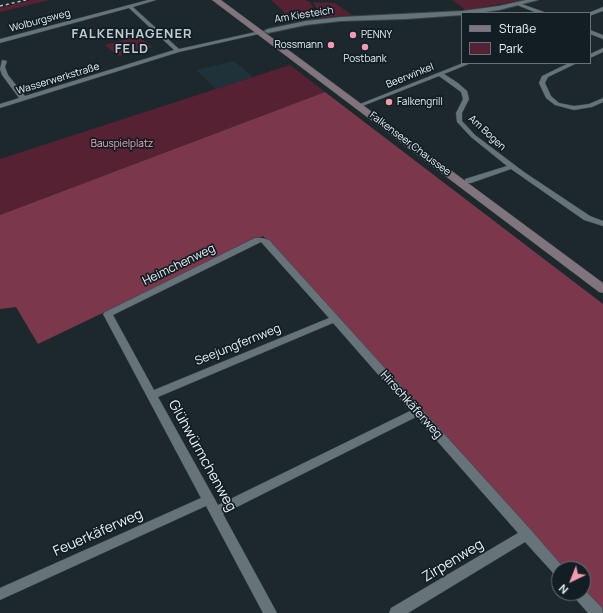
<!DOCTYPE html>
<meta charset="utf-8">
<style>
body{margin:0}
#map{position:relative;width:603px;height:613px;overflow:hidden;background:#1c282c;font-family:Manrope,sans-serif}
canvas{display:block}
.legend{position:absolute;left:461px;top:12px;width:130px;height:52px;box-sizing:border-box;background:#121e23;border:1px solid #687277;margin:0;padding:5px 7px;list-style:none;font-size:12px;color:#e9f1f4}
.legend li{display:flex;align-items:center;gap:8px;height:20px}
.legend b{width:20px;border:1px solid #687277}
.north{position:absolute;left:551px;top:561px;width:40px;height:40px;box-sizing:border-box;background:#121e23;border:1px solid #687277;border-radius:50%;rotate:223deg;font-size:11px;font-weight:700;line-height:16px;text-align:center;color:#e9f1f4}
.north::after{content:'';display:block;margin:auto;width:14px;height:18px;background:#f19ab2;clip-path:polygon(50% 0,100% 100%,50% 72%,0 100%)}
</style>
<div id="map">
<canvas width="603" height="613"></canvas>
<ul class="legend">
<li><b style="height:5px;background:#80747e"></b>Straße</li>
<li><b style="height:11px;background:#562233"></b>Park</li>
</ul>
<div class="north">N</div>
</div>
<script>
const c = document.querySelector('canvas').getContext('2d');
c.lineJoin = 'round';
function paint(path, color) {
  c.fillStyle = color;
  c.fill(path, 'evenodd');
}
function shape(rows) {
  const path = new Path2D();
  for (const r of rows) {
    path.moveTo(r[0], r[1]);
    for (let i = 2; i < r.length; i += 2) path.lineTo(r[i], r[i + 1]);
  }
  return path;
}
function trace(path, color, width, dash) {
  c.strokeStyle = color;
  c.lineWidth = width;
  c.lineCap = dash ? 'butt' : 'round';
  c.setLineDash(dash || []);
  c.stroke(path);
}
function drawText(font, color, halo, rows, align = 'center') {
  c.font = font + ' Manrope,sans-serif';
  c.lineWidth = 3.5;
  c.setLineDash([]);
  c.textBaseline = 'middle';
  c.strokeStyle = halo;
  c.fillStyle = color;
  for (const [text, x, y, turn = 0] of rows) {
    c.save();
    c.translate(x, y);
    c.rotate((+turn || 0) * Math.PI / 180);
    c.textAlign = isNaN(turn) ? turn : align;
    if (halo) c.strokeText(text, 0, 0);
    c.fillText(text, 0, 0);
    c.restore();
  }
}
paint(shape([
 [234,61,253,77,216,89,196,70]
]), '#1f3239');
paint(shape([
 [31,0,50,0,0,12,0,8],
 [271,0,305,0,310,2,314,10,304,11,292,10,286,14],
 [452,0,522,0,466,10],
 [313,2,335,3,352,15,317,18,326,15,317,9],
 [139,36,152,47,118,56,105,45],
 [290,65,325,92,0,215,0,159]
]), '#562233');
paint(shape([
 [325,92,603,304,603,612,583,590,583,569,564,569,263,236,38,344,16,307,0,309,0,215]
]), '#7b384d');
const minor = shape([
 [148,0,156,0,133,7,179,49,260,31,263,33,179,52,0,108,0,104,19,98,2,75,0,69,2,60,7,61,5,67,8,75,25,96,174,50,129,8,0,43,0,39,148,0],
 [519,3,544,12,545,13,537,13,517,5,517,4,519,3],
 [603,7,603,11,592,15,590,16,590,13,588,13,603,7],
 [590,30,603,35,603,39,590,34,590,30],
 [603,48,603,52,590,58,590,54,603,48],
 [463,63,471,63,444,74,458,83,467,91,469,99,462,113,462,121,475,135,524,172,590,216,603,221,603,226,584,220,511,169,471,183,465,183,465,179,507,166,471,137,457,122,456,113,463,99,461,92,439,76,360,107,355,106,463,63],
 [569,63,577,63,548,77,545,83,551,96,559,103,574,106,589,104,603,98,603,102,592,107,574,110,555,105,546,98,539,83,542,76,569,63],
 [255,238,262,238,269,240,531,530,563,567,564,569,559,569,559,577,555,575,525,542,408,613,389,613,391,608,518,533,416,417,223,514,277,613,263,613,206,506,0,600,0,588,201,498,103,314,105,312,255,238],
 [261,242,329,318,154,390,113,315,261,242],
 [333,323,410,411,218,505,158,397,333,323],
 [583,588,602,608,603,613,588,613,574,597,573,593,583,593,583,588]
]);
const tertiary = shape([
 [526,0,538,0,499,10,478,13,462,13,462,15,406,19,341,21,306,25,268,33,264,31,268,29,306,21,341,17,462,11,499,6,526,0]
]);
const secondary = shape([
 [212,0,221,0,603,283,603,293,599,292,212,0]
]);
trace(minor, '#384246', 1);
trace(tertiary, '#384246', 2);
trace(secondary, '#384246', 1);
paint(minor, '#667479');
paint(tertiary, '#667479');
paint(secondary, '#80747e');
trace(shape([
 [0,6,26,0]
]), '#b4bdc0', 1.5, [3, 3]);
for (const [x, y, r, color] of [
 [353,35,4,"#f19ab2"],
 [331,45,4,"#f19ab2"],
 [365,47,4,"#f19ab2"],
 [389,102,4,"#f19ab2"]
]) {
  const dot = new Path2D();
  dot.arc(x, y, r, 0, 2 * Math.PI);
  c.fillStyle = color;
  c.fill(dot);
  trace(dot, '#121e23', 1.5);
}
drawText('10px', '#e9f1f4', '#121e23', [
 ["Am Kiesteich",304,15,-9],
 ["Wolburgsweg",40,21,-15],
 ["Beerwinkel",410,76,-22],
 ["Wasserwerkstraße",58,79,-17],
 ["Am Bogen",487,133,43],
 ["Falkenseer Chaussee",410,144,37]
]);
drawText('10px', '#e9f1f4', '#121e23', [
 ["PENNY",361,35],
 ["Rossmann",323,45,"right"],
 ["Postbank",365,59,"center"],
 ["Falkengrill",397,102]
], 'left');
drawText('10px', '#f7a5bb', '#121e23', [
 ["Bauspielplatz",122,144]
]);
drawText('12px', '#e9f1f4', '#121e23', [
 ["Heimchenweg",179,265,-26],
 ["Seejungfernweg",238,345,-22],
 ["Hirschkäferweg",411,405,48]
]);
c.letterSpacing = '1px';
drawText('bold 13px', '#becdd3', '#121e23', [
 ["FALKENHAGENER",132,34],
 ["FELD",132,49]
]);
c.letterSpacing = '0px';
drawText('14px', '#e9f1f4', '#121e23', [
 ["Glühwürmchenweg",202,456,61],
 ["Feuerkäferweg",98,533,-24],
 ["Zirpenweg",453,561,-31]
]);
</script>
